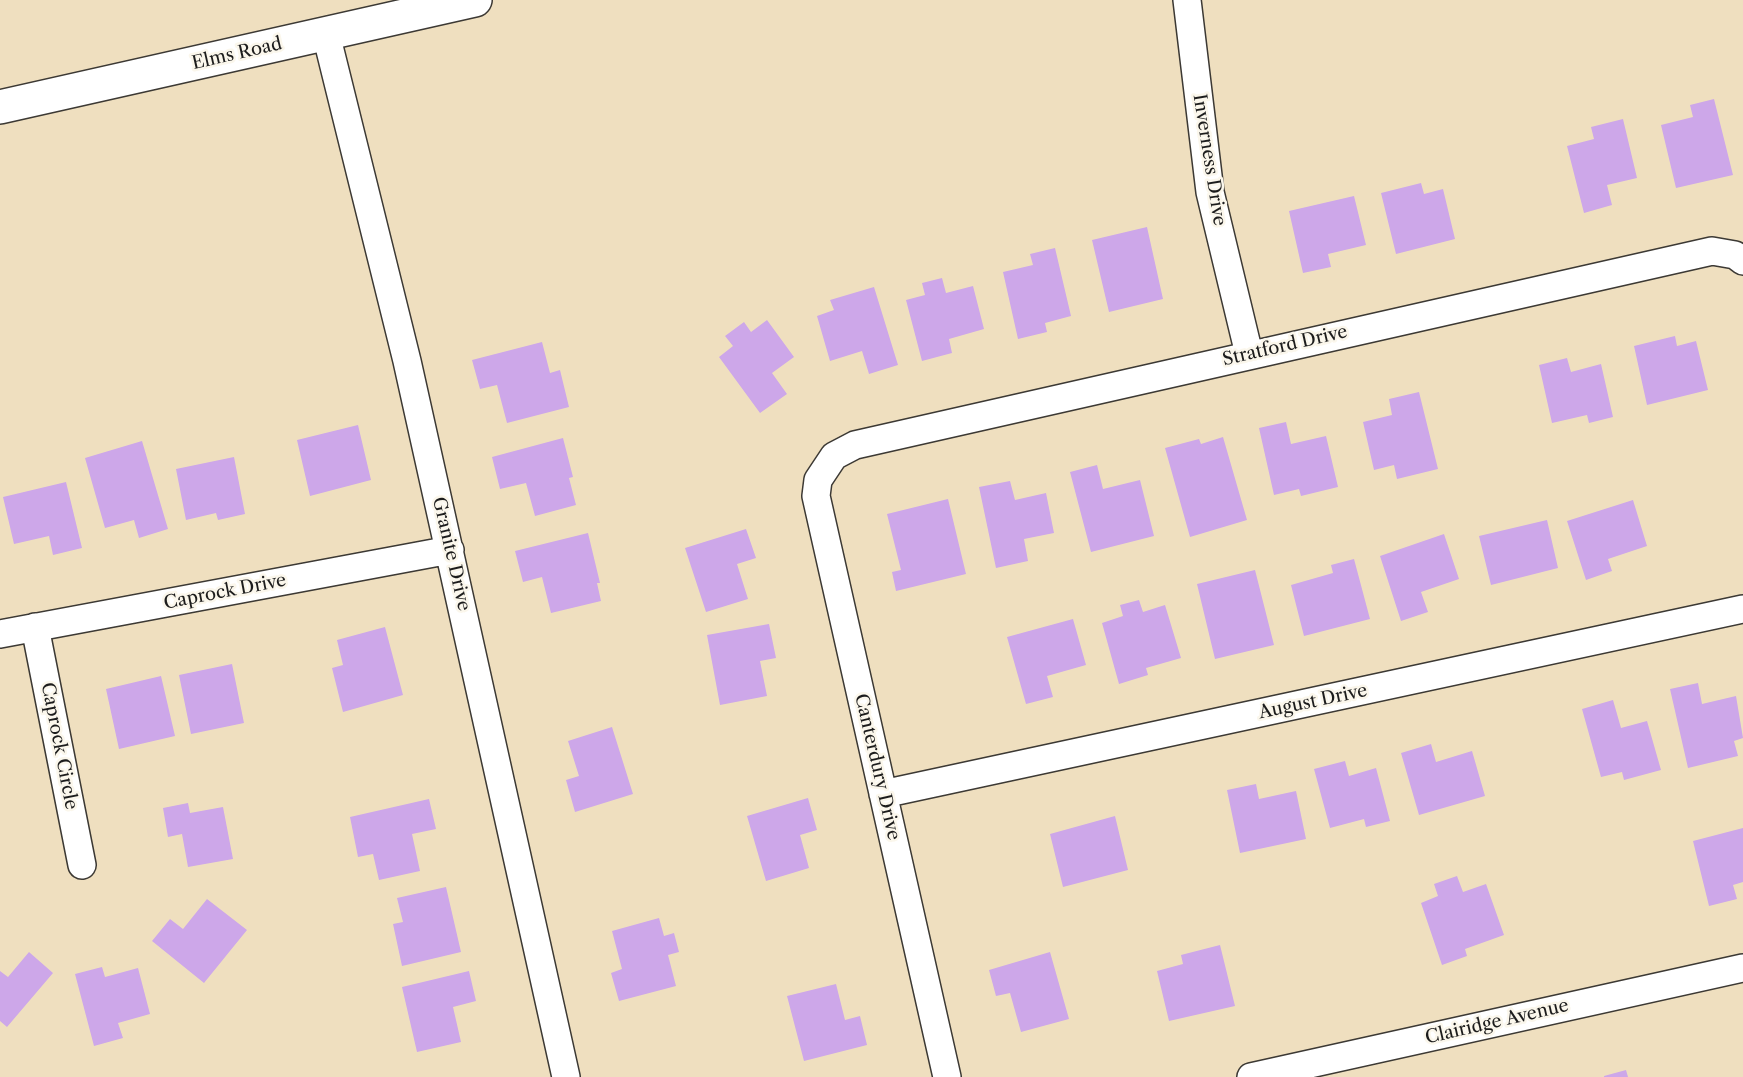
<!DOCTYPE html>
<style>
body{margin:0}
canvas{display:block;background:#efdfbf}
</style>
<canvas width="1743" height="1077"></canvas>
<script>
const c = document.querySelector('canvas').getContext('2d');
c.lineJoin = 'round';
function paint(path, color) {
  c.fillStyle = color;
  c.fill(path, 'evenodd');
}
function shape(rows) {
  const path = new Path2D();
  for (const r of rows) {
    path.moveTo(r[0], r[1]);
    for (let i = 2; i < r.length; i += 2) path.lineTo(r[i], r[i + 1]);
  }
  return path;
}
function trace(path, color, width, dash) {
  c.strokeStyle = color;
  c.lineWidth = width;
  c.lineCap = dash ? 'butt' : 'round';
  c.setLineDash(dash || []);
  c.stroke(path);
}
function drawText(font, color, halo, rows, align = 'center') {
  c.font = font + ' "Libre Caslon Text",serif';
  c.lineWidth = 5;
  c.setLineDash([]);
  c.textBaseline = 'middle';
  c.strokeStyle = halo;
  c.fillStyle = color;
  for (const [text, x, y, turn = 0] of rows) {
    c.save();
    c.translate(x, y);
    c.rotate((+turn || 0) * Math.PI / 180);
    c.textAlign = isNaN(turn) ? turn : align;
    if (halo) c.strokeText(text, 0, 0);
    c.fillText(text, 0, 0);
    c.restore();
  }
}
paint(shape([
 [1714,99,1733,175,1676,188,1661,125,1693,117,1690,105],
 [1623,119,1637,178,1607,185,1612,205,1584,213,1567,146,1594,139,1591,127],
 [1421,183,1424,194,1443,189,1455,239,1396,254,1381,193],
 [1354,196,1366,245,1328,254,1331,267,1303,273,1289,211],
 [1147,227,1163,299,1109,312,1092,240],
 [1055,248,1071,316,1045,323,1047,332,1018,339,1003,272,1033,265,1030,254],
 [942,278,946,293,973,286,984,329,949,339,952,353,922,361,906,300,925,295,922,283],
 [874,287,898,365,869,374,862,351,830,361,817,316,834,310,830,300],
 [767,320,794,357,772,373,787,394,760,413,719,357,733,346,725,336,744,322,751,332],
 [1675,336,1677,346,1696,341,1708,390,1647,405,1634,346],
 [542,342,550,373,560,370,569,407,507,423,497,385,480,389,472,360],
 [1567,358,1571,372,1601,364,1613,417,1589,423,1587,415,1552,423,1539,365],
 [1419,392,1438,469,1397,479,1394,465,1374,470,1363,422,1392,415,1389,399],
 [1286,422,1291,444,1326,436,1338,487,1301,496,1299,489,1274,495,1259,428],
 [358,425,371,480,310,496,297,440],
 [1223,437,1247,520,1190,537,1165,448,1199,439,1201,444],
 [563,438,573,477,569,478,576,505,535,516,526,483,500,489,492,457],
 [142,441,168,529,139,538,134,520,105,528,85,458],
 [234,457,245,514,218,520,216,513,186,520,176,469],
 [1097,465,1103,489,1140,480,1154,536,1091,552,1070,472],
 [1010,481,1015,500,1046,493,1054,533,1024,539,1028,561,996,568,979,487],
 [66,482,82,548,53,555,49,536,14,544,3,497],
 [948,499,966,574,896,591,892,572,901,570,887,514],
 [1633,500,1647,546,1608,559,1612,571,1586,580,1567,521],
 [1547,520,1558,568,1491,585,1479,536],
 [746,529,756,558,737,564,748,599,706,612,685,548],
 [588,533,600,583,597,583,601,601,551,613,542,577,523,582,515,551],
 [1444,534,1459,579,1421,592,1428,612,1401,621,1380,556],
 [1354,559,1370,619,1304,636,1291,585,1333,573,1331,565],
 [1255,570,1274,645,1215,659,1197,584],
 [1139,600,1143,612,1165,605,1181,658,1146,668,1148,675,1119,684,1102,623,1123,616,1120,605],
 [1073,619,1086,665,1047,676,1053,697,1026,704,1007,637],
 [769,624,776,658,760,661,767,696,720,705,707,635],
 [385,627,403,695,343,712,332,668,343,665,337,640],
 [232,664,244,723,191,734,179,675],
 [161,676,175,736,119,749,106,689],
 [1698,683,1702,704,1736,696,1743,738,1734,741,1738,756,1688,768,1670,689],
 [1613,700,1621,728,1647,721,1661,770,1624,780,1622,772,1601,777,1582,709],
 [612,727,633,794,575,812,566,780,579,776,568,741],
 [1431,744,1436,762,1472,751,1485,796,1419,815,1401,753],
 [1345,761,1349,776,1376,768,1390,821,1366,827,1364,819,1330,828,1314,769],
 [1256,784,1259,799,1296,791,1306,839,1240,853,1227,790],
 [808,798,817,830,800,835,809,868,766,881,747,816],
 [429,799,436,829,412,834,420,871,379,880,373,854,358,857,350,817],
 [188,803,190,813,223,807,233,859,188,867,182,834,168,837,163,808],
 [1115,816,1128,870,1063,887,1050,834],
 [1743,828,1743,882,1733,885,1737,899,1709,906,1693,841],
 [1457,876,1463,892,1486,884,1504,935,1465,949,1467,956,1442,965,1421,903,1438,896,1434,884],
 [446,887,461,952,402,966,393,924,403,922,397,898],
 [207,899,247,930,204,983,152,941,170,919,183,929],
 [659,918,664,936,674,933,679,952,668,955,676,986,619,1001,611,973,622,969,612,931],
 [1220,945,1235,1006,1169,1021,1157,971,1183,964,1181,955],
 [29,952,53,973,7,1027,0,1021,0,971,8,977],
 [1050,952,1069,1019,1021,1032,1010,993,996,996,989,970],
 [102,967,105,977,138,968,150,1014,118,1023,123,1038,94,1046,75,974],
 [469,971,476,1001,453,1007,461,1042,417,1052,402,987],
 [836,984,845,1020,860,1016,867,1045,804,1061,787,996],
 [1626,1070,1628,1077,1604,1077,1604,1076]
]), '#cda7e9');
const minor = shape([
 [1187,0,1210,192,1249,354],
 [326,34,407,361,566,1077],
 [35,627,82,865],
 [0,634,450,550],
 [883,794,1743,609],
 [947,1077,816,496,818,480,834,456,855,445,1712,251,1735,255,1743,261],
 [1251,1077,1743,968]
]);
const secondary = shape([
 [0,107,475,0]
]);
trace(minor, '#3c3934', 30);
trace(secondary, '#3c3934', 36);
trace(minor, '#fff', 27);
trace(secondary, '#fff', 33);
drawText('18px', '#1c1c1c', '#fbf7ec', [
 ["Elms Road",237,54,-13],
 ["Inverness Drive",1209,160,81],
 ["Stratford Drive",1285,346,-13],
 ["Granite Drive",451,554,77],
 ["Caprock Drive",225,592,-11],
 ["August Drive",1313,702,-12],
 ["Caprock Circle",59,746,79],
 ["Canterdury Drive",877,767,77],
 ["Clairidge Avenue",1497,1022,-13]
]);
</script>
